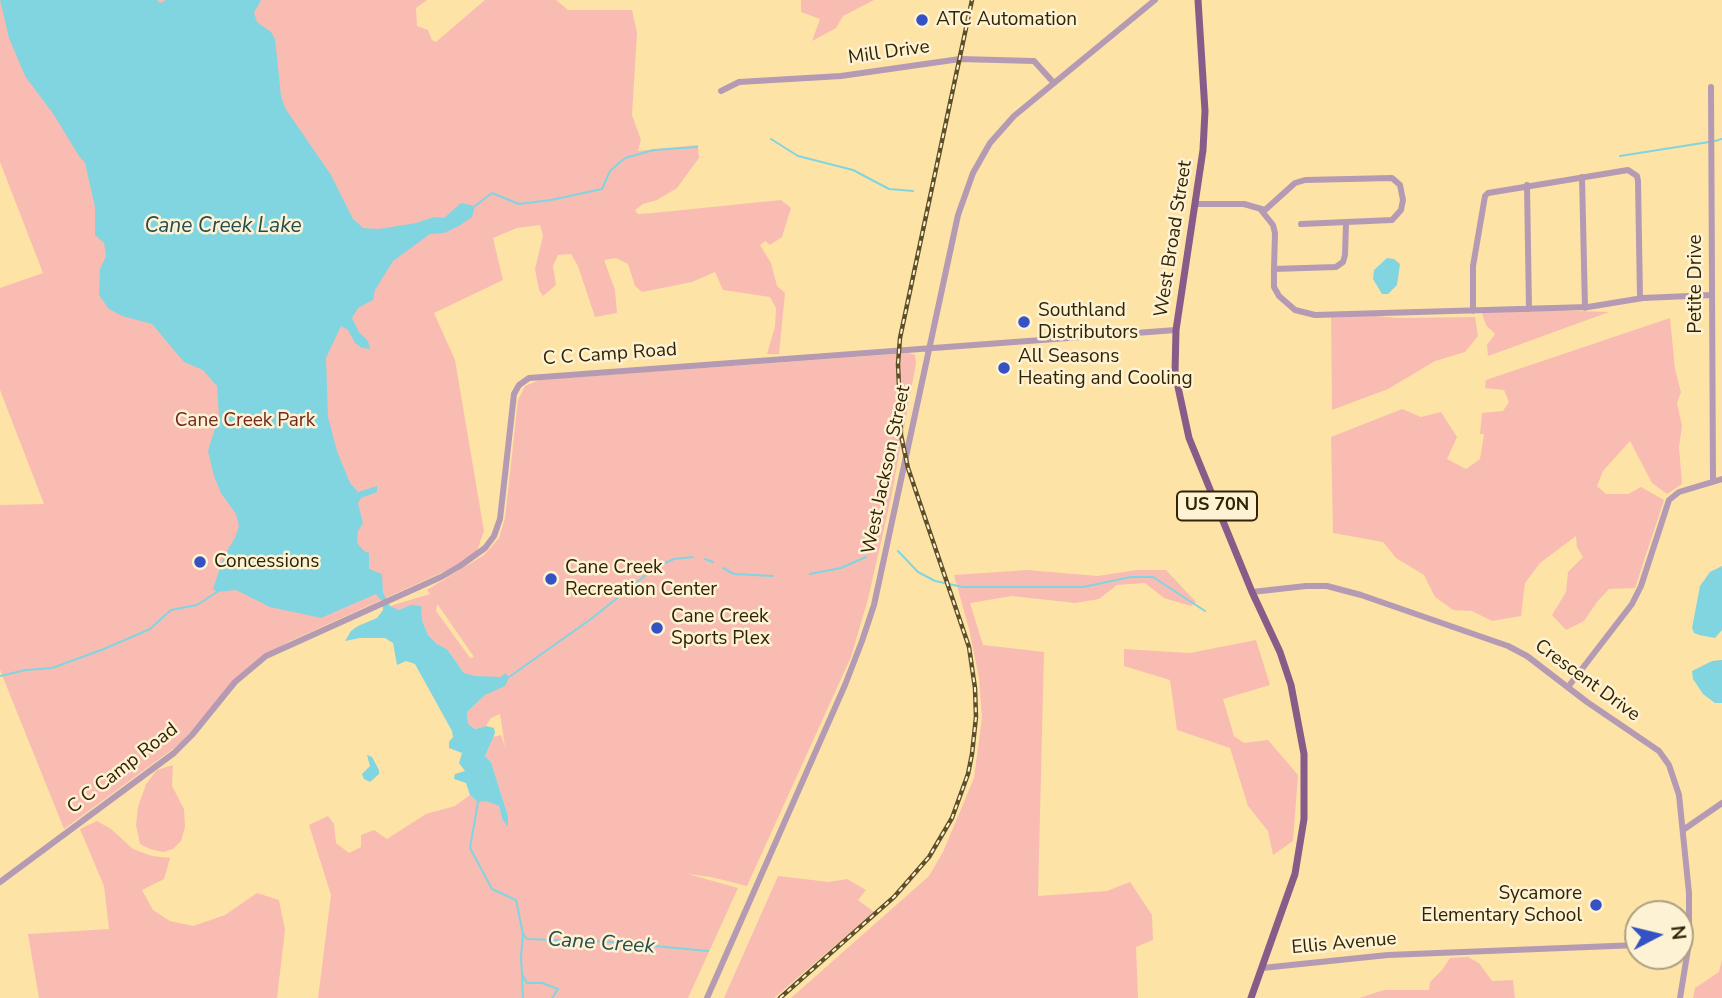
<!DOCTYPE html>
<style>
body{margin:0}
#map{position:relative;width:1722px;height:998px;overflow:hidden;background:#fde3a6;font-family:"Nunito Sans",sans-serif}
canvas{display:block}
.north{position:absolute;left:1624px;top:900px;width:70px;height:70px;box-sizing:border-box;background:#fef2d4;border:2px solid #aca080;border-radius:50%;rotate:83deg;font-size:19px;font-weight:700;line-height:28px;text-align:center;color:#302402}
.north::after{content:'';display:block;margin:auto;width:24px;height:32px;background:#3452c3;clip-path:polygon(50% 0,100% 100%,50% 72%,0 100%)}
</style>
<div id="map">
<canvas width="1722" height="998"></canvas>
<div class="north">N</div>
</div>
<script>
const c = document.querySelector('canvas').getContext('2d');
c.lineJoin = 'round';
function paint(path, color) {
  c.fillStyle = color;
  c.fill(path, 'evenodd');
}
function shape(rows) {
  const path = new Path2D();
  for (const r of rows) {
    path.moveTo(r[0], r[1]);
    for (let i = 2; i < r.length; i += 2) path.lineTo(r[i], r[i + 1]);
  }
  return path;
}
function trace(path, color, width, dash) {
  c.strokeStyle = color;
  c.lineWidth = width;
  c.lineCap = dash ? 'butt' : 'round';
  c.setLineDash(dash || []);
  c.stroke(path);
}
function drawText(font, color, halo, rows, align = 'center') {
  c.font = font + ' "Nunito Sans",sans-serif';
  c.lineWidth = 5;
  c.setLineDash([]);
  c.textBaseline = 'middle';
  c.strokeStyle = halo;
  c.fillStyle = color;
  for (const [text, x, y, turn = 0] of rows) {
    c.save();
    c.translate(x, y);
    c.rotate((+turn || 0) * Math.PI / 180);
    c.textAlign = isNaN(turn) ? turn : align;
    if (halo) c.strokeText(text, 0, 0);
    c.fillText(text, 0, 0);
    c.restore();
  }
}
paint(shape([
 [0,0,427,0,416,8,417,26,428,30,432,40,436,42,485,0,556,0,568,10,632,10,637,33,632,115,641,140,638,151,698,145,699,158,677,188,657,200,643,204,635,210,638,214,653,213,781,200,791,208,782,237,770,245,765,241,760,245,771,263,777,286,785,293,779,354,767,354,775,327,776,308,770,297,723,290,715,272,692,282,642,292,635,286,628,264,616,258,604,260,615,290,617,313,595,317,578,266,571,254,558,255,553,266,556,285,543,296,539,290,535,269,543,236,540,225,517,228,493,238,503,280,434,313,455,360,484,531,477,551,452,568,286,643,258,659,232,682,181,743,64,829,0,670,0,505,44,504,0,390,0,288,43,273,0,162],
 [801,0,874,0,843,16,836,28,812,41,820,19,801,12],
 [1480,308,1609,312,1488,356,1487,345,1495,334,1486,325],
 [1331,312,1399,318,1475,317,1478,336,1465,352,1435,361,1388,389,1332,410],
 [1670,318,1675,369,1681,392,1677,403,1682,426,1679,447,1682,484,1667,494,1652,483,1630,441,1603,471,1597,486,1606,494,1628,494,1641,487,1664,500,1635,588,1609,589,1597,602,1584,621,1566,630,1552,615,1566,592,1568,572,1583,557,1577,547,1576,536,1540,563,1525,583,1521,616,1492,621,1472,611,1453,610,1435,597,1424,575,1396,558,1383,542,1333,533,1331,437,1402,409,1421,417,1441,412,1457,437,1447,459,1466,469,1480,459,1484,434,1480,434,1482,413,1503,411,1509,402,1504,390,1485,388,1486,380],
 [909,353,915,355,916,363,891,498,868,599,851,657,747,886,711,877,688,874,738,888,688,998,318,998,331,895,309,825,328,816,334,824,336,843,349,853,361,847,361,835,374,830,387,839,426,814,455,806,470,795,478,802,486,800,499,806,502,819,508,816,491,762,485,756,493,737,501,735,505,747,500,714,491,718,486,726,477,729,468,724,467,712,485,695,475,677,464,673,447,649,437,644,428,635,422,620,410,605,399,610,390,606,430,594,427,590,484,555,499,538,505,518,518,400,525,386,539,380],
 [437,605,438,605,474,657,470,658,447,626,436,611],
 [1027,570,1098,576,1136,570,1166,570,1196,602,1191,606,1164,598,1145,583,1117,585,1099,599,1075,603,1012,596,970,603,983,645,1044,652,1038,896,1107,891,1130,882,1152,915,1153,940,1136,947,1138,998,791,998,929,876,943,852,974,778,982,717,979,678,969,629,954,575],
 [1256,640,1270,685,1223,699,1234,736,1244,743,1268,740,1298,775,1293,841,1273,855,1268,831,1248,806,1230,748,1177,730,1170,680,1124,666,1124,649,1190,653],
 [173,765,172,786,184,809,185,827,181,841,173,849,163,852,150,849,140,844,136,825,138,807,146,784,157,770],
 [97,821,111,829,133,849,152,856,170,858,164,879,142,890,153,910,170,921,193,926,225,915,257,893,279,900,285,930,277,998,39,998,28,934,109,929,104,886,80,829],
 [778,876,829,882,847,879,866,890,858,900,874,912,774,998,724,998],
 [1468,957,1479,963,1492,981,1513,980,1515,998,1359,998,1384,990,1429,990,1430,982,1442,970,1450,958],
 [1722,959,1722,998,1693,998,1695,988,1719,972]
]), '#f9bcb3');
paint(shape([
 [0,0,157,0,160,3,166,0,261,0,254,13,257,22,271,32,275,39,281,96,285,108,331,175,353,219,363,228,379,229,416,223,434,217,444,218,461,203,475,206,472,217,459,226,444,233,430,234,393,261,375,290,373,300,358,308,352,318,359,332,368,341,370,349,362,348,355,343,348,330,341,326,326,358,328,417,337,451,350,483,358,492,377,486,377,492,361,498,358,503,363,523,358,531,357,543,364,551,369,553,369,569,382,574,383,593,390,606,399,610,410,605,421,606,422,620,428,635,437,644,447,649,464,673,475,676,501,677,505,673,509,677,505,686,485,695,467,712,468,724,476,729,486,726,494,728,495,733,485,756,491,762,508,816,508,827,502,819,499,806,486,801,478,802,470,795,466,783,454,779,455,774,465,771,459,763,462,753,449,748,449,742,453,737,452,731,415,664,406,661,397,665,393,643,385,638,360,638,345,641,351,631,358,626,377,618,383,610,382,601,376,594,321,618,270,607,236,590,217,592,213,589,224,556,235,538,239,526,236,514,221,493,214,476,208,451,219,415,217,386,203,370,184,362,152,324,122,316,109,309,99,295,100,269,106,256,104,243,95,235,95,207,85,163,79,156,54,115,25,76,9,38],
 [1387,258,1394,259,1400,264,1397,285,1388,294,1382,294,1373,279,1374,270],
 [1722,566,1722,630,1715,638,1699,635,1694,633,1692,628,1700,586,1710,572],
 [1722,660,1722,703,1715,703,1703,694,1693,679,1692,671,1712,661],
 [367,755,372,757,379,770,379,774,370,782,364,779,362,774,370,766]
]), '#80d5e1');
trace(shape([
 [771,139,798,156,853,170,889,189,913,191],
 [1715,141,1722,139],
 [1620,156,1709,142],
 [475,206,492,193,519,204,551,200,602,189,610,171,625,158,654,150,697,147],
 [898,551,918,572,935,581,963,587,1083,587,1131,577,1153,577,1205,611],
 [705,559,713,562],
 [723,568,734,574,773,576],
 [810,574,841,568,866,557],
 [0,676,26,670,52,668,104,649,150,629,171,610,197,605,217,592],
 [509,677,591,619,656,567,674,559,693,557],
 [478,802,470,848,492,889,516,900,523,934,527,939,612,942,708,951],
 [523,934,521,957,522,974,527,983,542,983,558,989,552,998],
 [522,975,523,998]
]), '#80d5e1', 2);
trace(shape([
 [1711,87,1713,481],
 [721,91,739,82,841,76,960,59,1034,61,1053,82],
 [1582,177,1585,308],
 [1527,185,1529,309],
 [1197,204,1244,204,1265,210,1295,183,1305,180,1392,178,1400,185,1403,200,1401,210,1392,220,1301,224],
 [1261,210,1273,225,1275,233,1274,269],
 [1346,223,1345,255,1343,262,1336,267,1274,269,1274,287,1279,296,1295,310,1315,315,1588,307,1643,298,1712,295],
 [1473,311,1473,266,1485,196,1488,193,1628,170,1637,176,1638,181,1640,298],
 [1252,592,1306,586,1327,586,1361,595,1508,646,1527,656,1587,702,1659,751,1669,765,1679,795,1689,893,1689,943,1680,998],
 [1568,687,1632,604,1641,586,1669,500,1679,492,1722,479],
 [1683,830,1722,803],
 [0,882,174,753,192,735,235,682,266,656,441,577,460,566,485,548,494,536,500,519,514,394,519,385,529,378,1176,330],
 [1262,968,1388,955,1638,945],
 [707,998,845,685,862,641,874,605,958,215,973,173,990,143,1014,116,1155,0]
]), '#b59ab3', 6);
trace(shape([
 [1198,0,1205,111,1203,150,1176,330,1175,373,1189,438,1252,592,1280,652,1291,685,1304,754,1304,819,1295,874,1251,998]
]), '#895b88', 7);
const rail = shape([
 [780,998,894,897,929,857,952,818,968,774,972,754,976,717,975,688,969,647,908,468,901,435,898,364,900,338,972,0]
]);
trace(rail, '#5e4f27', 4.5);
trace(rail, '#fef2d4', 2, [5]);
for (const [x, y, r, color] of [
 [922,20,7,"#3452c3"],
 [1024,322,7,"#3452c3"],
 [1004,368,7,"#3452c3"],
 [200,562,7,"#3452c3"],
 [551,579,7,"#3452c3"],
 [657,628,7,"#3452c3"],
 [1596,905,7,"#3452c3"]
]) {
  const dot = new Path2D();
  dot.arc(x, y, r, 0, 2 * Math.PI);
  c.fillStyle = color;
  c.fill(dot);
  trace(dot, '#fef2d4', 2.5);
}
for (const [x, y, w] of [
 [1217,506,80]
]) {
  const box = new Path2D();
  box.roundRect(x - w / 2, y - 14.5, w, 29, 5);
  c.fillStyle = '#fef2d4';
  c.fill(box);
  trace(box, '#302402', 2);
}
drawText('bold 18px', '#302402', null, [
 ["US 70N",1217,506]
]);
drawText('19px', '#302402', '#fef2d4', [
 ["ATC Automation",936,20],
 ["Southland",1038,311],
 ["Distributors",1038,333],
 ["All Seasons",1018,357],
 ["Heating and Cooling",1018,379],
 ["Concessions",214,562],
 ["Cane Creek",565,568],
 ["Recreation Center",565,590],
 ["Cane Creek",671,617],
 ["Sports Plex",671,639],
 ["Sycamore",1582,894,"right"],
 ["Elementary School",1582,916,"right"]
], 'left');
drawText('19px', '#302402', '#fef2d4', [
 ["Mill Drive",889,53,-8],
 ["West Broad Street",1174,239,-81],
 ["Petite Drive",1696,284,-90],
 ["C C Camp Road",610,355,-4],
 ["West Jackson Street",887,470,-78],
 ["Crescent Drive",1587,681,36],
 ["C C Camp Road",123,769,-38],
 ["Ellis Avenue",1344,944,-5]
]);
drawText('19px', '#762620', '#fef2d4', [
 ["Cane Creek Park",245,421]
]);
drawText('italic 21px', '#244c51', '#fef2d4', [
 ["Cane Creek Lake",223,227],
 ["Cane Creek",601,944,4]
]);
</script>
